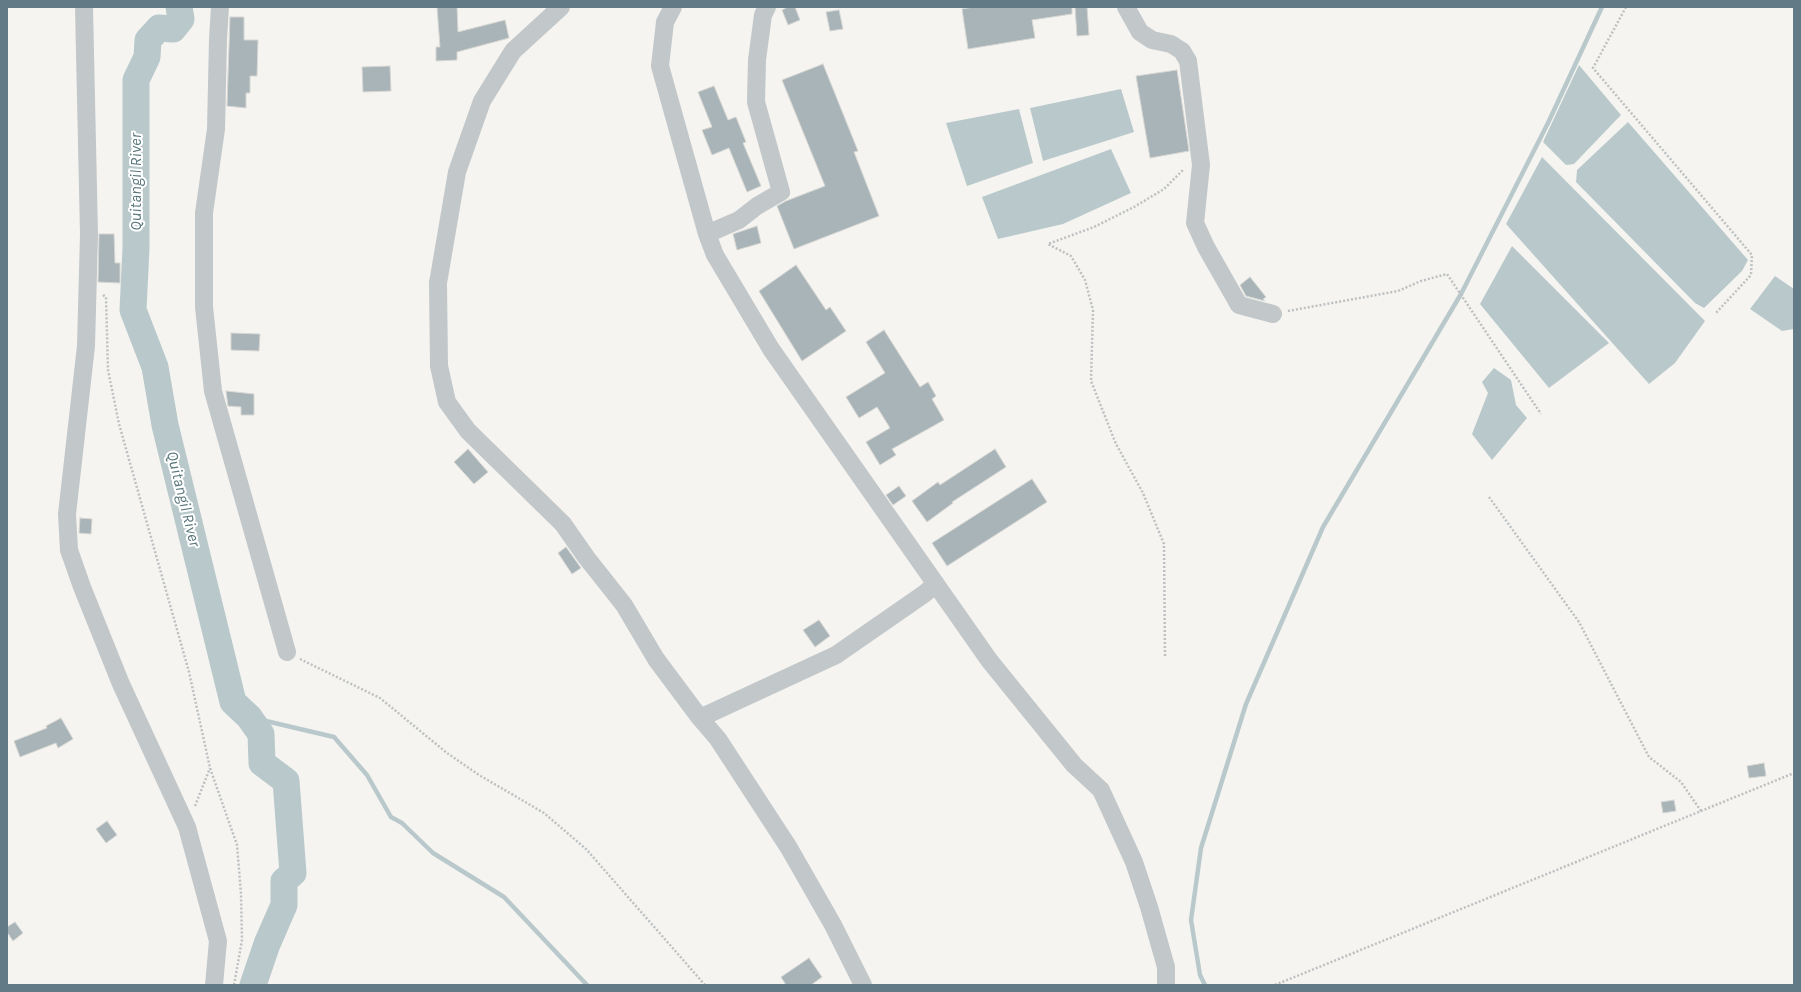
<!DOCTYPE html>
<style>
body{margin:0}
#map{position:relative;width:1801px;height:992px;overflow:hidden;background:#f5f4f0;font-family:Karla,sans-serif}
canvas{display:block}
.frame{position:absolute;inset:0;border:8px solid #617a85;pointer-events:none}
</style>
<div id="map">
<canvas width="1801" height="992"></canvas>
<div class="frame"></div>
</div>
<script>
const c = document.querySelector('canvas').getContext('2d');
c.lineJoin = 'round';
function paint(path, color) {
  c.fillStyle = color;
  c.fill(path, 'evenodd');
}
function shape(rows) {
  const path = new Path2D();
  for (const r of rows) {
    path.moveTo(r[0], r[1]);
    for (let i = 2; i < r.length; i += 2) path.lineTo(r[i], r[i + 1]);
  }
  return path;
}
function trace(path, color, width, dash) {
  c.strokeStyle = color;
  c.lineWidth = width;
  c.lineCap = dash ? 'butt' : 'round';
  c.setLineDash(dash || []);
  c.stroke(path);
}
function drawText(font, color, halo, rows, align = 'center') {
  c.font = font + ' Karla,sans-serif';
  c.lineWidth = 4;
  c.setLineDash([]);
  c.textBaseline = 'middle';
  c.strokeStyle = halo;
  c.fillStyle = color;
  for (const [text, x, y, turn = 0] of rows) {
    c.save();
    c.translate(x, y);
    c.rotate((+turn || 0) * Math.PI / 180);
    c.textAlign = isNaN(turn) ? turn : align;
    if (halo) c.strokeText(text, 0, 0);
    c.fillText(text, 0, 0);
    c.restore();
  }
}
paint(shape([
 [1579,65,1621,115,1574,164,1566,165,1543,142],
 [1121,89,1134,132,1043,161,1030,108],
 [1019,109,1033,163,967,186,946,123],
 [1628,122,1748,260,1742,271,1704,308,1695,303,1576,182,1577,170],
 [1111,149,1131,193,1063,224,998,239,982,197],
 [1542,157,1705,321,1675,363,1649,384,1506,224],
 [1512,246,1609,343,1549,388,1480,304],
 [1775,276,1794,289,1794,329,1782,331,1750,309],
 [1494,368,1511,380,1516,405,1527,418,1492,460,1472,434,1488,393,1482,382]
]), '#b9c9cb');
trace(shape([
 [249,717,334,737,367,775,391,817,402,823,433,853,504,897,587,985],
 [1205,985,1200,975,1191,920,1201,848,1246,704,1323,527,1461,294,1548,123,1602,7]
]), '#b9c9cb', 4.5);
trace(shape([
 [179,7,181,19,173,29,159,28,148,40,147,57,136,80,136,248,133,310,155,367,165,425,233,702,249,717,261,734,262,763,286,781,293,873,284,881,284,905,267,944,253,985]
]), '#b9c9cb', 27);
const building = shape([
 [437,7,457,7,458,32,505,20,509,38,457,52,457,60,436,61,436,47,440,47,437,7],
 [788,7,795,7,800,20,788,25,782,10,788,7],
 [974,7,1072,7,1072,14,1032,20,1035,38,968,49,962,9,974,7],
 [1075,7,1087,7,1089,35,1077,36,1075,7],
 [839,10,843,29,830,31,826,12,839,10],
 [230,17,244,17,244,40,258,40,257,76,250,76,250,93,246,93,246,108,227,106,230,17],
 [823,64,858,151,854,152,879,216,794,249,777,206,786,201,825,186,782,80,823,64],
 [390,66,391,91,363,92,362,67,390,66],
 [1177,70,1189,151,1150,158,1136,76,1177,70],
 [714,86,728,120,736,117,746,142,743,143,761,186,747,192,729,148,712,155,702,130,712,127,698,92,714,86],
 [757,226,761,243,737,250,733,234,757,226],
 [99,234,114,234,115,263,120,263,120,283,98,282,99,234],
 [796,265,826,310,830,307,846,331,802,361,759,291,796,265],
 [1250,277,1266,297,1263,299,1265,301,1246,296,1240,285,1250,277],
 [884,330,920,387,928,382,936,396,932,399,944,420,892,449,896,455,880,465,866,442,890,428,877,407,859,418,846,397,885,373,866,342,884,330],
 [231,333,260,334,259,351,231,350,231,333],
 [226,391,254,394,254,415,241,415,241,407,228,406,226,391],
 [468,449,488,472,474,484,454,462,468,449],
 [995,449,1006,467,952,502,953,503,927,522,912,501,938,482,940,485,995,449],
 [1032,479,1047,502,947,566,932,543,1032,479],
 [899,486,906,496,893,505,886,495,899,486],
 [80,518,92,519,91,534,79,533,80,518],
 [566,547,581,568,572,574,558,553,566,547],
 [819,620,830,636,815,647,803,630,819,620],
 [61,718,73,739,58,748,56,743,20,757,14,741,47,728,46,726,61,718],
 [1764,763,1766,776,1749,778,1747,766,1764,763],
 [1674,800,1676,811,1663,813,1661,802,1674,800],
 [107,821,117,835,106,843,96,829,107,821],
 [15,922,23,933,13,941,7,932,7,927,15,922],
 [809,958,822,977,811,985,786,985,781,977,809,958]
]);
paint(building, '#a8b4b7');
trace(building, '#d6d6d3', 1);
trace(shape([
 [1626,7,1593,68,1752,255,1751,275,1715,314],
 [103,295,106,297,108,370,119,424,189,672,210,768,237,845,241,894,242,940,234,985],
 [1288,311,1398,291,1421,281,1447,274,1541,414],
 [1489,497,1579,622,1649,757,1681,782,1701,811],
 [1165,656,1164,544,1143,493,1116,444,1091,381,1093,310,1085,280,1071,256,1048,244,1094,227,1134,207,1164,189,1184,169],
 [300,659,380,698,447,753,479,775,544,813,586,849,705,985],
 [195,806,210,768],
 [1275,985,1794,773]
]), '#bdc0c2', 2.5, [2, 2]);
trace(shape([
 [84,7,89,234,86,346,67,514,69,550,82,587,121,684,187,827,218,941,214,985],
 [220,7,218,39,216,129,204,213,204,307,213,391,287,652],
 [561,7,513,51,482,101,457,172,438,283,439,366,447,402,468,431,563,524,586,557,624,605,656,659,700,718,836,655,924,594,936,584],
 [673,7,665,22,660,66,707,234,715,255,771,349,989,660,1074,765,1101,790,1134,862,1149,907,1166,967,1166,985],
 [1126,7,1140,32,1152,40,1171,44,1182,51,1188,61,1201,165,1195,223,1206,247,1239,305,1273,314],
 [707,234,739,220,757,206,781,192,756,102,757,60,763,15,767,7],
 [700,718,718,739,789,848,833,925,863,985]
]), '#c2c7ca', 18);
drawText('italic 16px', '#58767b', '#fff', [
 ["Quitangil River",136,182,-90],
 ["Quitangil River",183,499,76]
]);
</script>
